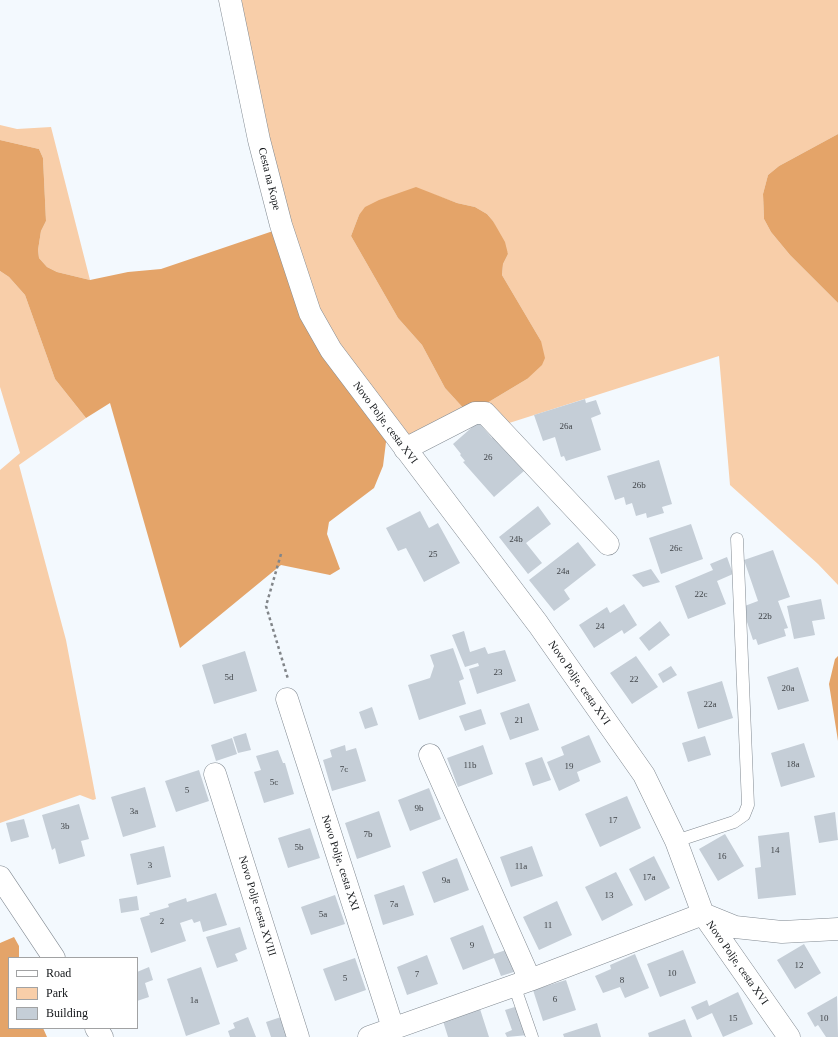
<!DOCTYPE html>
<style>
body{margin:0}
#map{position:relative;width:838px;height:1037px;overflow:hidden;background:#f3f9fe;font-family:Georgia,serif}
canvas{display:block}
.legend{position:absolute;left:8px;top:957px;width:130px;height:72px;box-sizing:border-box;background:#fff;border:1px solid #a1a2a3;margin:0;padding:5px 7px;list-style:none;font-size:12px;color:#131619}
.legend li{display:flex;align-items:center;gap:8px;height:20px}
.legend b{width:20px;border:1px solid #a1a2a3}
</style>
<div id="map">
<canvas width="838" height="1037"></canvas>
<ul class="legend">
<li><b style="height:5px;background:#fff"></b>Road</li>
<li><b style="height:11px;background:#f8cea9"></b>Park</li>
<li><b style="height:11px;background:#c5ced7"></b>Building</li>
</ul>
</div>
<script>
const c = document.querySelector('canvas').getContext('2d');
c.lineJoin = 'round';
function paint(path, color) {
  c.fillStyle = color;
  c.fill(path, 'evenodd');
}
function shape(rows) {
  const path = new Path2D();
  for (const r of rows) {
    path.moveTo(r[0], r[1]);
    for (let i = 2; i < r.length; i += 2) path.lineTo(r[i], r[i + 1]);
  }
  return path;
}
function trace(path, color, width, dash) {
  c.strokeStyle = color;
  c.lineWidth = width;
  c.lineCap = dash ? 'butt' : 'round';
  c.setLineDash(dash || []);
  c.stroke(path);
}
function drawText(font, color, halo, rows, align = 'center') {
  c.font = font + ' Georgia,serif';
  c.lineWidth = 3;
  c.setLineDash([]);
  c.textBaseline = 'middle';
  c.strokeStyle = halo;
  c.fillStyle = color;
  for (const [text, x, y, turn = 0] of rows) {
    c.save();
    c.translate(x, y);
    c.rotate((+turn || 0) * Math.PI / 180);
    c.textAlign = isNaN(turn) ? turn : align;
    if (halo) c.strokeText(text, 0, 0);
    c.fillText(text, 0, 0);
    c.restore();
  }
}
paint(shape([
 [235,0,838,0,838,134,779,166,768,175,763,194,764,219,771,232,790,255,838,303,838,585,818,564,730,485,719,356,506,424,487,403,527,379,541,341,502,275,503,264,508,254,493,221,487,214,475,207,457,203,416,188,359,215,351,236,398,318,422,345,445,388,466,411,414,438,401,436,318,318,300,267],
 [0,125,17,129,51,127,90,280,57,272,47,267,39,258,38,250,41,231,46,221,43,158,39,149,0,140],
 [0,271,9,277,25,295,55,379,86,418,19,465,66,640,96,799,93,800,80,795,0,823,0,470,20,453,0,387]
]), '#f8cea9');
paint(shape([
 [838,134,838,303,790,255,771,232,764,219,763,194,768,175,779,166],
 [0,140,39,149,43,158,46,221,41,231,38,250,39,258,47,267,57,272,90,280,128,272,161,269,276,230,387,434,383,466,374,488,329,522,327,534,340,569,330,575,281,565,180,648,110,403,86,418,55,379,25,295,9,277,0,271],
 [416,187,457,203,475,207,487,214,493,221,505,242,508,254,503,264,502,275,541,341,545,358,542,365,527,379,487,403,466,411,445,388,422,345,398,318,351,236,359,215,365,207,379,200],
 [838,656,838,741,829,684,835,659],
 [14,937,19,946,19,958,9,958,9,1028,43,1028,47,1037,0,1037,0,943]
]), '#e4a469');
paint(shape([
 [585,399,586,403,596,400,601,414,591,418,601,450,566,461,564,456,561,457,555,437,543,441,534,415],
 [478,422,492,438,493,436,524,471,494,497,463,462,465,461,460,455,461,454,453,444],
 [659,460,672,504,662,507,664,513,647,518,646,513,636,516,632,503,626,505,624,497,615,500,607,476],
 [538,506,551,524,526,543,542,563,528,574,499,537],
 [420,511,429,528,438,523,460,563,424,582,406,548,398,551,386,528],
 [691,524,703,559,661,574,649,538],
 [578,542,596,565,564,590,570,599,554,611,529,580],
 [773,550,790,597,778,601,788,628,784,629,786,636,758,645,756,639,753,640,742,607,758,601,744,560],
 [727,557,733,574,717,581,726,604,688,619,675,586,713,570,710,564],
 [651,569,660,582,643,587,632,575],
 [821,599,825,619,812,621,815,635,794,639,787,606],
 [624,604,637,625,624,634,622,630,594,648,579,625,607,607,610,613],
 [660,621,670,635,649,651,639,638],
 [464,631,470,652,485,647,488,654,505,650,516,681,477,694,469,669,479,666,478,663,465,667,452,635],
 [453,648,464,679,459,681,466,704,419,720,408,685,430,678,434,666,430,655],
 [245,651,257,691,214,704,202,665],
 [636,656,658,687,632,704,610,673],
 [671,666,677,675,663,683,658,674],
 [798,667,809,701,778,710,767,677],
 [722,681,733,718,698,729,687,692],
 [529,703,539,730,510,740,500,713],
 [372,707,378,725,365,729,359,712],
 [481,709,486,724,465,731,459,716],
 [246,733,251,750,238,753,233,737],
 [589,735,601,762,577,772,580,781,559,791,547,762,564,755,561,747],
 [705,736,711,755,688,762,682,743],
 [232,738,237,754,216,761,211,745],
 [804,743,815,777,781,787,771,753],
 [345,745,346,751,356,748,366,781,332,791,323,760,332,757,330,750],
 [483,745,493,774,458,787,447,758],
 [278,750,283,763,285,763,294,794,264,803,254,772,261,770,256,756],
 [542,757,551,780,533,786,525,763],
 [199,770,209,801,176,812,165,781],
 [145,787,156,827,123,837,111,797],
 [429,788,441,819,410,831,398,800],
 [627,796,641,828,600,847,585,814],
 [79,804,89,839,81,841,85,856,59,864,55,848,52,850,42,815],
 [379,811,391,847,357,859,345,823],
 [835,812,838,840,819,843,814,816],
 [24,819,29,837,11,842,6,823],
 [310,828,320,858,288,868,278,838],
 [789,832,796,895,758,899,755,868,761,867,758,836],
 [725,834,744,866,718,881,699,849],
 [164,846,171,877,137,885,130,854],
 [532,846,543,876,511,887,500,857],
 [654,856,670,888,645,901,629,869],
 [457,858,469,890,434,903,422,872],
 [616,872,633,905,602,921,585,887],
 [404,885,414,915,383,925,374,895],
 [216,893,227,925,203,932,200,921,194,923,192,919,180,923,186,941,151,953,140,918,150,915,149,913,169,907,168,904,186,898,187,902],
 [335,895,345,924,311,935,301,907],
 [137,896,139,910,121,913,119,899],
 [557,901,572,935,539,950,523,917],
 [483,925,494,954,509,949,517,971,501,976,494,958,463,970,450,938],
 [240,927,247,949,235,954,238,961,217,968,206,937],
 [804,944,821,973,795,989,777,960],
 [683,950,696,983,660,997,647,964],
 [635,954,649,988,625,998,620,987,603,993,595,976,611,969,610,965],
 [427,955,438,984,407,995,397,967],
 [355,958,366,990,335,1001,323,969],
 [149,967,153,980,145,983,149,997,137,1001,137,972],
 [201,967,220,1024,186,1036,167,979],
 [566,980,576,1010,543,1021,533,990],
 [738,992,753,1024,723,1037,712,1013,697,1020,691,1007,707,1000,709,1006],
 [837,996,838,1037,826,1037,818,1025,815,1027,807,1013],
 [518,1006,528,1035,507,1037,505,1033,512,1030,505,1010],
 [480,1009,489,1037,448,1037,443,1021],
 [284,1016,291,1037,271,1037,266,1022],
 [248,1017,256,1037,230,1037,228,1031,235,1028,233,1023],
 [685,1019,692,1037,649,1037,648,1033],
 [597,1023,601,1037,564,1037,563,1034]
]), '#c5ced7');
const service = shape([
 [676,841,734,822,744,815,748,805,737,539],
 [514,985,532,1037]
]);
const minor = shape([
 [230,0,259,140,281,225,310,313,331,350,538,624,644,775,676,841,703,914,789,1037],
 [405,449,475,413,485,413,608,544],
 [287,699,393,1028],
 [430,755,530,980],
 [215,774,298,1037],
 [703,914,735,927,782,932,838,929],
 [369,1037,530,980,703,914]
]);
const secondary = shape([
 [0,877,54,958],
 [96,1028,102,1037]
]);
trace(service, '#828a92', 13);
trace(minor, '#828a92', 23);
trace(secondary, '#828a92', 23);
trace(shape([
 [281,554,266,606,288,679]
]), '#818589', 2.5, [3, 3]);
trace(service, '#fff', 12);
trace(minor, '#fff', 22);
trace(secondary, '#fff', 22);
drawText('9px', '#404448', null, [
 ["26a",566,427],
 ["26",488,458],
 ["26b",639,486],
 ["24b",516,540],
 ["26c",676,549],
 ["25",433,555],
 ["24a",563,572],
 ["22c",701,595],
 ["22b",765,617],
 ["24",600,627],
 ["23",498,673],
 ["5d",229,678],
 ["22",634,680],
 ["20a",788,689],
 ["22a",710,705],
 ["21",519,721],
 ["18a",793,765],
 ["11b",470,766],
 ["19",569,767],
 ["7c",344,770],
 ["5c",274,783],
 ["5",187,791],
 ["9b",419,809],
 ["3a",134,812],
 ["17",613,821],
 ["3b",65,827],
 ["7b",368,835],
 ["5b",299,848],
 ["14",775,851],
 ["16",722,857],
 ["3",150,866],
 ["11a",521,867],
 ["17a",649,878],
 ["9a",446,881],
 ["13",609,896],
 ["7a",394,905],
 ["5a",323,915],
 ["2",162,922],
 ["11",548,926],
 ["9",472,946],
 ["12",799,966],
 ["10",672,974],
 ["7",417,975],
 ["5",345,979],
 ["8",622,981],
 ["6",555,1000],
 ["1a",194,1001],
 ["15",733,1019],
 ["10",824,1019]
]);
drawText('11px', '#131619', '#fff', [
 ["Cesta na Kope",269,179,76],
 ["Novo Polje, cesta XVI",385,423,53],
 ["Novo Polje, cesta XVI",579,683,55],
 ["Novo Polje, cesta XXI",340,863,72],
 ["Novo Polje cesta XVIII",257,906,73],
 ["Novo Polje, cesta XVI",737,963,55]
]);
</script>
